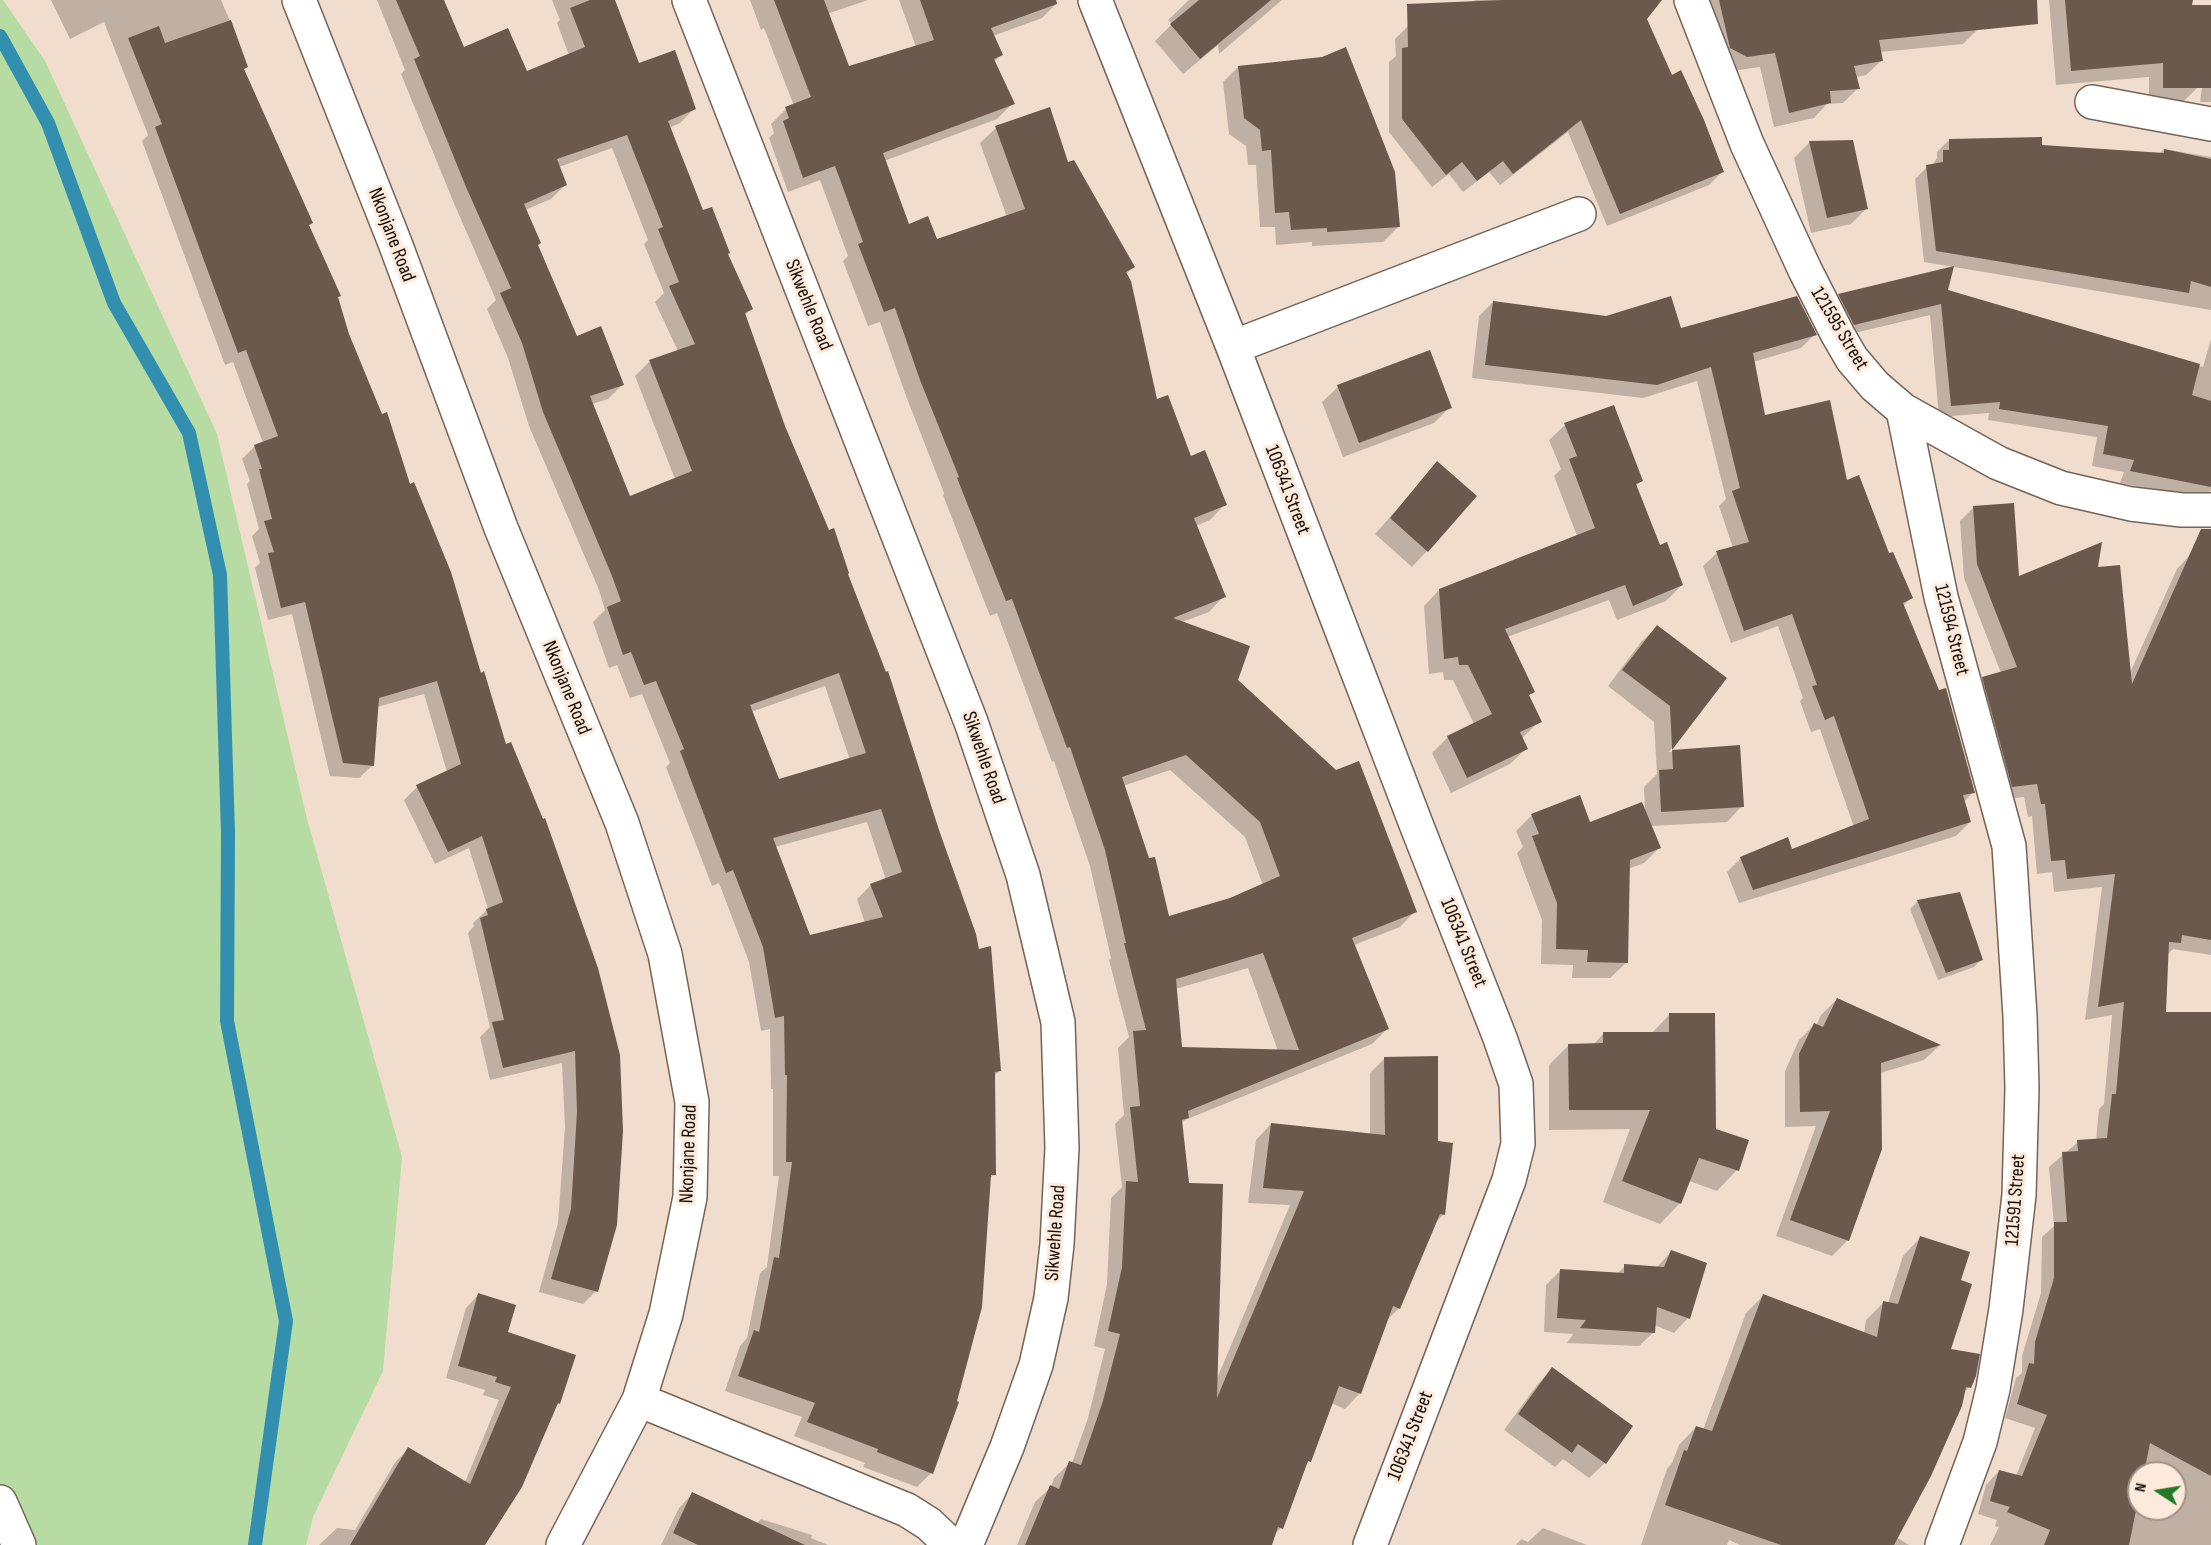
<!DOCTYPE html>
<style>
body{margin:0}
#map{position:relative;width:2211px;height:1545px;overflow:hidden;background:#f0ddcd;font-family:"Sofia Sans Condensed",sans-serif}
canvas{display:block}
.north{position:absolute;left:2127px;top:1461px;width:60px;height:60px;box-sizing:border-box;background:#fdeada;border:2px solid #9f9286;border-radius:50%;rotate:282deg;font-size:16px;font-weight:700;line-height:24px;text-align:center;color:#130d08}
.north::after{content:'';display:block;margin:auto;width:21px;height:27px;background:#237926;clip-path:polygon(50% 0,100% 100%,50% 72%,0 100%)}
</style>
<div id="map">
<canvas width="2211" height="1545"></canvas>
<div class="north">N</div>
</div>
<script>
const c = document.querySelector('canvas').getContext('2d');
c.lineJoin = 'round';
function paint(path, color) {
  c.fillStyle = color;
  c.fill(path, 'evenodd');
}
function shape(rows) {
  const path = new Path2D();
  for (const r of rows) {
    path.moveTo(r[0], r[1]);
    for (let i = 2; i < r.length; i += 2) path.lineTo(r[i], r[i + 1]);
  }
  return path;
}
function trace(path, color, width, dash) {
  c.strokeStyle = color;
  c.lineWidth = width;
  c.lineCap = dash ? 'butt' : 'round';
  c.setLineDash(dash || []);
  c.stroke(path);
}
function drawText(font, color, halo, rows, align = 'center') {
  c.font = font + ' "Sofia Sans Condensed",sans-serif';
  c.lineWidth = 6;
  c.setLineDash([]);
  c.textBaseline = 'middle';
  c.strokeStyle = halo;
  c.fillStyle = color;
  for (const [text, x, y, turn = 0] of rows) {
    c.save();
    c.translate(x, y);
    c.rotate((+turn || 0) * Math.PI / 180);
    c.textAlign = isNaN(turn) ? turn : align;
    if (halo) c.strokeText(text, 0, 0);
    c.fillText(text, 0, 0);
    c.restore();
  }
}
paint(shape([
 [0,0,3,0,45,61,217,434,307,819,402,1157,383,1371,313,1517,306,1545,0,1545]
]), '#b6dca3');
paint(shape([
 [51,0,221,0,230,21,246,67,243,70,311,223,308,226,348,334,409,486,505,746,597,968,596,1291,583,1304,539,1292,558,1223,565,1127,562,1063,490,1080,480,1037,490,1027,468,933,474,926,473,923,488,909,469,848,435,864,404,800,417,787,447,772,424,694,377,707,373,765,359,778,330,776,292,614,268,620,255,568,260,563,252,536,259,529,247,484,250,481,242,459,255,446,263,443,233,362,225,365,142,141,148,135,104,22,70,39],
 [377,0,443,0,463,49,527,73,569,55,557,23,560,20,552,0,613,0,638,65,694,109,680,123,669,128,702,212,726,255,751,309,744,316,783,427,846,574,1000,1070,993,1077,995,1174,989,1179,931,1473,917,1487,863,1467,865,1463,794,1436,802,1417,725,1391,740,1346,747,1338,760,1273,767,1267,779,1176,773,1176,773,1089,771,1089,770,1029,761,1031,749,962,719,883,712,886,666,767,670,763,642,694,630,698,617,665,609,668,593,622,605,610,599,590,529,426,508,358,487,309,496,300,453,201,401,74,405,70],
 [612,148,648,240,644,244,664,293,655,302,678,351,649,362,635,376,675,479,629,498,592,404,608,399,622,385,577,338,537,246,525,210,551,199,565,185,559,167],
 [825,686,850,760,778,781,751,712],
 [867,822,886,880,871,885,857,899,865,923,809,937,775,847],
 [750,0,868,0,827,14,848,68,916,47,899,0,1056,0,1057,3,1042,18,993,36,1001,55,994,62,1013,103,997,119,884,161,908,226,936,240,1007,217,980,143,996,128,1049,109,1067,164,1133,267,1126,274,1155,401,1190,458,1225,504,1210,520,1196,526,1224,596,1209,612,1182,622,1237,680,1415,911,1400,927,1354,945,1387,1029,1372,1044,1185,1120,1181,1124,1216,1381,1290,1205,1248,1203,1256,1140,1271,1124,1370,1135,1370,1073,1385,1058,1436,1143,1444,1214,1434,1224,1399,1308,1386,1321,1360,1393,1345,1409,1331,1403,1281,1528,1274,1535,1271,1545,1017,1545,1035,1502,1051,1487,1054,1478,1070,1463,1072,1463,1088,1418,1105,1349,1094,1346,1107,1284,1111,1198,1122,1187,1115,1124,1124,1115,1118,1048,1129,1037,1109,960,1111,958,1090,866,1054,761,1052,762,997,613,990,616,943,495,944,493,906,396,880,322,868,326,843,261,848,256,820,180,788,192,769,138,774,133,771,124,786,109,794,106,764,28,761,30],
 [1170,770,1245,837,1263,885,1231,900,1168,918,1123,786],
 [1248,968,1278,1051,1181,1049,1175,989],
 [1189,0,1282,0,1219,54,1218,45,1183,74,1155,41,1172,24,1168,20],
 [1476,0,1647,0,1645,19,1671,77,1722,172,1709,185,1607,226,1568,132,1500,185,1489,172,1463,192,1449,174,1432,187,1389,132,1389,62,1396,56,1395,39,1408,26],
 [1710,0,1975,0,1977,30,1963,44,1880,52,1881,61,1866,75,1856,77,1858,88,1843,103,1827,104,1814,118,1774,127,1760,67,1732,71,1706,4],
 [2049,0,2182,0,2197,88,2183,102,2149,102,2149,77,2056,85],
 [2211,19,2211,102,2200,102],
 [1238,67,1398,227,1383,242,1312,246,1312,242,1276,245,1275,227,1260,227,1256,165,1248,165,1246,146,1229,134,1223,82],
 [1949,140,2158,155,2164,149,2211,157,2211,310,1924,262,1915,179,1927,167,1932,166,1937,158,1937,152],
 [1810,142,1867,208,1851,224,1811,233,1794,158],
 [1946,291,2203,367,2211,339,2211,490,2202,499,2120,483,2124,472,2092,466,2097,437,1988,420,1989,413,1939,417,1930,315,1842,336,1827,307,1839,295],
 [1493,302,1680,329,1815,334,1801,348,1753,362,1763,417,1846,482,1911,598,1903,606,1973,792,1964,802,1970,822,1956,836,1739,903,1727,872,1741,858,1792,851,1854,827,1820,729,1811,732,1800,701,1803,698,1778,626,1731,643,1703,566,1717,553,1733,548,1719,506,1726,499,1697,381,1643,398,1472,378,1479,316],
 [1338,387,1450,407,1434,423,1343,457,1322,402],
 [1565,425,1641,481,1635,487,1659,547,1682,585,1666,601,1617,620,1609,600,1507,637,1533,692,1528,696,1540,721,1521,739,1526,749,1510,764,1451,793,1432,753,1448,737,1474,724,1453,680,1444,680,1443,672,1429,674,1424,606,1439,590,1577,536,1554,476,1561,469,1549,440],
 [1438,463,1427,551,1412,567,1375,534],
 [1974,507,2018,578,2097,569,2129,675,2177,569,2190,555,2211,564,2211,955,2173,949,2166,956,2165,1013,2211,1013,2211,1545,1990,1545,1999,1527,1995,1526,1997,1520,1978,1514,1986,1485,1999,1471,2016,1476,2035,1428,2005,1418,2016,1378,2022,1373,2022,1356,2041,1293,2042,1237,2054,1226,2049,1167,2078,1142,2096,1140,2099,1109,2104,1104,2112,1015,2085,1020,2102,887,2054,892,2052,872,2037,874,2032,816,2028,817,2024,797,1999,800,1970,692,1983,679,2001,673,1964,578,1960,521],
 [2139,1473,2175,1473,2175,1509,2139,1509],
 [1657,627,1725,678,1669,752,1739,747,1742,806,1727,822,1651,826,1659,848,1644,863,1628,869,1626,963,1610,978,1572,978,1573,965,1541,964,1542,920,1517,853,1523,847,1516,831,1532,815,1589,824,1645,811,1644,787,1657,774,1654,722,1608,686,1641,642],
 [1918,901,1981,960,1974,967,1938,980,1910,909],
 [1837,999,1939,1046,1924,1060,1880,1073,1848,1240,1832,1256,1776,1236,1816,1126,1785,1127,1785,1071,1799,1040,1814,1025,1816,1026,1821,1015],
 [1669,1015,1714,1130,1737,1170,1717,1191,1689,1181,1680,1203,1660,1224,1603,1202,1630,1129,1549,1130,1549,1065,1569,1045,1593,1045,1603,1034,1651,1034],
 [1920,1238,1959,1281,1949,1350,1969,1387,1963,1394,1896,1537,1909,1545,1740,1545,1729,1540,1727,1545,1641,1545,1667,1469,1672,1463,1679,1445,1696,1427,1703,1430,1746,1313,1763,1296,1864,1333,1866,1320,1883,1303,1888,1303,1903,1256],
 [1671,1252,1688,1318,1674,1333,1654,1325,1654,1332,1639,1346,1567,1343,1573,1334,1544,1332,1546,1285,1560,1271,1617,1274,1625,1266,1656,1268],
 [478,1295,559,1403,554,1408,484,1545,319,1545,337,1528,355,1530,396,1461,409,1449,465,1482,499,1400,483,1395,485,1390,446,1378,466,1308],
 [1552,1369,1605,1463,1589,1478,1563,1459,1555,1467,1504,1430,1537,1385],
 [692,1494,756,1524,761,1519,812,1535,811,1538,828,1545,661,1545,679,1508],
 [1543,1528,1587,1545,1516,1545,1521,1539,1528,1542]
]), '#0003');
trace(shape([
 [0,36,48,123,114,303,189,433,220,575,228,833,227,1021,286,1321,255,1545]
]), '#338fb0', 14);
paint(shape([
 [396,0,444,0,464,47,508,28,527,71,585,47,570,8,590,0,615,0,639,63,675,50,696,109,668,121,703,210,712,207,730,253,728,254,753,309,745,313,785,426,829,530,834,528,849,573,848,574,886,672,888,671,939,830,976,934,979,949,991,946,1001,1071,995,1072,996,1175,991,1175,982,1307,957,1401,959,1402,933,1474,877,1452,878,1449,807,1422,815,1403,738,1376,754,1330,759,1332,774,1257,779,1258,792,1162,786,1162,787,1075,785,1075,784,1016,775,1018,763,947,733,870,726,873,680,751,684,749,656,681,644,685,631,652,623,655,607,607,621,601,612,576,543,412,522,343,500,293,511,288,466,187,414,59,420,56],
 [627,135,663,227,658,229,679,282,669,286,695,344,649,360,692,471,630,496,590,396,624,385,601,326,577,336,538,245,541,243,524,204,567,185,557,159],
 [839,673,866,753,779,779,750,705],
 [881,809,902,872,870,884,883,917,810,935,773,838],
 [774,0,824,0,849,66,934,40,920,0,1056,0,1057,4,991,28,1003,55,994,59,1015,104,883,153,909,224,928,216,937,239,1025,209,995,126,1050,107,1068,162,1074,160,1135,267,1126,272,1131,281,1157,399,1168,395,1191,456,1205,450,1227,505,1194,518,1226,597,1173,618,1250,646,1238,680,1336,770,1359,761,1417,912,1352,938,1389,1029,1188,1111,1189,1118,1182,1120,1189,1183,1223,1184,1217,1398,1304,1191,1263,1188,1271,1123,1385,1135,1384,1057,1438,1056,1438,1141,1453,1143,1445,1215,1440,1214,1400,1309,1393,1306,1361,1394,1339,1386,1311,1462,1308,1461,1283,1529,1278,1527,1272,1545,1025,1545,1050,1485,1059,1489,1069,1461,1081,1465,1103,1401,1120,1334,1108,1331,1122,1267,1126,1181,1138,1182,1130,1107,1140,1106,1133,1031,1146,1030,1124,943,1126,943,1105,850,1070,747,1067,748,1012,599,1006,601,957,478,959,477,920,380,895,308,884,312,858,244,863,242,835,166,803,178,783,121,789,118,785,107,811,97],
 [1186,755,1260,822,1280,876,1230,898,1169,916,1155,857,1149,858,1122,777],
 [1263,953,1299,1050,1182,1047,1176,979],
 [1199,0,1271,0,1200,59,1170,24],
 [1503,0,1662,0,1647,19,1672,75,1681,70,1704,120,1724,172,1620,214,1581,120,1513,174,1503,161,1477,181,1462,162,1446,175,1402,119,1402,48,1408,47,1407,4],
 [1719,0,2037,0,2038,24,1879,40,1883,61,1854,66,1860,89,1830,91,1831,103,1789,113,1775,53,1747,57,1730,48],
 [2065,0,2193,0,2192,5,2211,5,2211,88,2163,88,2163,63,2071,71],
 [231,20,248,67,244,69,313,223,309,225,341,296,338,297,349,334,382,414,387,412,410,484,414,482,451,572,481,673,484,671,506,744,511,742,543,819,545,818,598,968,620,1055,623,1131,617,1225,598,1292,551,1279,571,1209,577,1112,575,1051,503,1068,492,1022,504,1020,480,918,488,915,486,909,503,902,482,836,448,852,416,785,461,764,437,681,379,698,374,766,343,763,305,602,281,608,268,553,274,552,264,521,272,519,259,469,262,469,254,445,278,436,246,350,238,353,155,127,162,124,128,38,159,26,165,43],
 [1346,47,1395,172,1400,227,1327,232,1327,228,1291,230,1289,212,1275,213,1271,150,1262,151,1260,130,1244,118,1238,66,1322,57],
 [2042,137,2042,145,2164,153,2164,149,2211,159,2211,287,2191,281,2189,293,1936,251,1926,165,1943,162,1943,150,1949,150,1949,139],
 [1853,140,1868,209,1827,218,1809,141],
 [1954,266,1948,290,2200,364,2192,395,2211,401,2211,487,2130,471,2134,460,2103,454,2108,426,1999,409,2000,402,1951,406,1941,304,1854,325,1838,294],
 [1671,296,1681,328,1797,296,1817,335,1753,353,1765,415,1830,400,1847,480,1859,475,1889,553,1893,552,1913,598,1903,603,1939,690,1946,688,1975,793,1963,795,1971,822,1753,890,1740,857,1788,837,1792,849,1869,819,1834,716,1825,720,1812,686,1817,685,1792,614,1744,631,1716,551,1749,542,1732,491,1740,488,1711,367,1657,385,1485,365,1493,301,1606,316],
 [1430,350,1452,408,1359,443,1337,385],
 [1614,405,1643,481,1636,484,1660,545,1667,542,1683,585,1633,606,1625,585,1505,629,1535,692,1529,695,1542,722,1520,732,1528,749,1467,778,1447,736,1492,714,1468,665,1459,665,1458,657,1444,659,1439,589,1595,528,1569,459,1577,456,1564,423],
 [1437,461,1477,496,1428,552,1390,518],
 [2014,503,2019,576,2102,542,2098,567,2120,565,2132,684,2201,529,2211,529,2211,940,2182,935,2181,943,2169,942,2166,1012,2211,1012,2211,1476,2150,1443,2144,1473,2139,1473,2139,1496,2129,1545,2044,1545,2050,1530,2007,1512,2010,1507,1990,1501,1999,1470,2022,1476,2047,1415,2017,1404,2029,1363,2034,1364,2035,1342,2054,1278,2054,1222,2067,1222,2062,1152,2078,1151,2077,1140,2107,1138,2112,1094,2116,1094,2124,1002,2098,1007,2115,874,2067,879,2065,860,2051,861,2045,804,2041,804,2037,784,2012,787,1982,677,2017,667,1977,564,1973,506],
 [1657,625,1727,678,1672,750,1740,745,1744,807,1661,812,1659,770,1673,769,1670,706,1622,670],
 [1580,795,1590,822,1642,802,1661,848,1630,860,1628,963,1587,962,1588,950,1556,949,1557,903,1532,836,1539,834,1531,814],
 [1960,892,1983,960,1946,973,1917,900],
 [1837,998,1941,1045,1881,1063,1882,1149,1849,1241,1790,1220,1830,1111,1800,1112,1799,1054,1814,1023,1823,1027],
 [1669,1013,1715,1013,1716,1129,1749,1140,1739,1171,1699,1158,1681,1204,1622,1181,1650,1110,1569,1110,1568,1044,1603,1043,1603,1032,1669,1032],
 [1920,1236,1970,1252,1961,1280,1972,1284,1951,1349,1980,1354,1976,1376,1971,1388,1966,1387,1962,1406,1931,1476,1894,1545,1781,1545,1665,1505,1684,1450,1687,1451,1696,1426,1712,1431,1763,1294,1877,1337,1883,1301,1898,1304],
 [1671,1250,1707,1263,1690,1319,1657,1307,1655,1333,1580,1328,1586,1320,1557,1318,1560,1269,1624,1273,1624,1264,1664,1267],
 [478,1293,516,1305,508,1332,576,1355,560,1404,558,1403,522,1487,485,1545,350,1545,408,1447,470,1484,511,1387,495,1382,497,1377,458,1366],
 [1552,1367,1633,1426,1606,1464,1578,1444,1572,1453,1518,1414],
 [692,1492,805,1545,698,1545,673,1533]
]), '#6a594c');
const minor = shape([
 [299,0,395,243,501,528,622,823,665,954,692,1102,690,1197,666,1314,639,1400,563,1545],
 [689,0,971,722,1023,875,1058,1022,1062,1148,1057,1244,1051,1298,1036,1365,1007,1447,966,1545],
 [1095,0,1233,347,1416,824,1500,1038,1516,1084,1518,1144,1509,1180,1370,1545],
 [1691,0,1747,144,1805,270,1838,335,1852,359,1875,386,1903,410,1998,463,2061,488,2131,504,2182,510,2211,510],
 [2092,102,2211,124],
 [1233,347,1579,214],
 [1903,410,1941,597,2009,846,2020,1016,2022,1088,2019,1195,2006,1309,1993,1389,1980,1442,1942,1545],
 [639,1400,907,1510,929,1524,951,1545],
 [0,1502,19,1545]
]);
trace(minor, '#756456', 36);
trace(minor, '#fff', 33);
drawText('20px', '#130d08', '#fdeada', [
 ["Nkonjane Road",391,235,69],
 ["Sikwehle Road",808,305,68],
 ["121595 Street",1839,329,59],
 ["106341 Street",1287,490,69],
 ["121594 Street",1951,630,76],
 ["Nkonjane Road",566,688,68],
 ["Sikwehle Road",983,758,71],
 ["106341 Street",1463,943,68],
 ["Nkonjane Road",689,1154,-88],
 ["121591 Street",2016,1200,-86],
 ["Sikwehle Road",1056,1233,-86],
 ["106341 Street",1411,1436,-69]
]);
</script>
